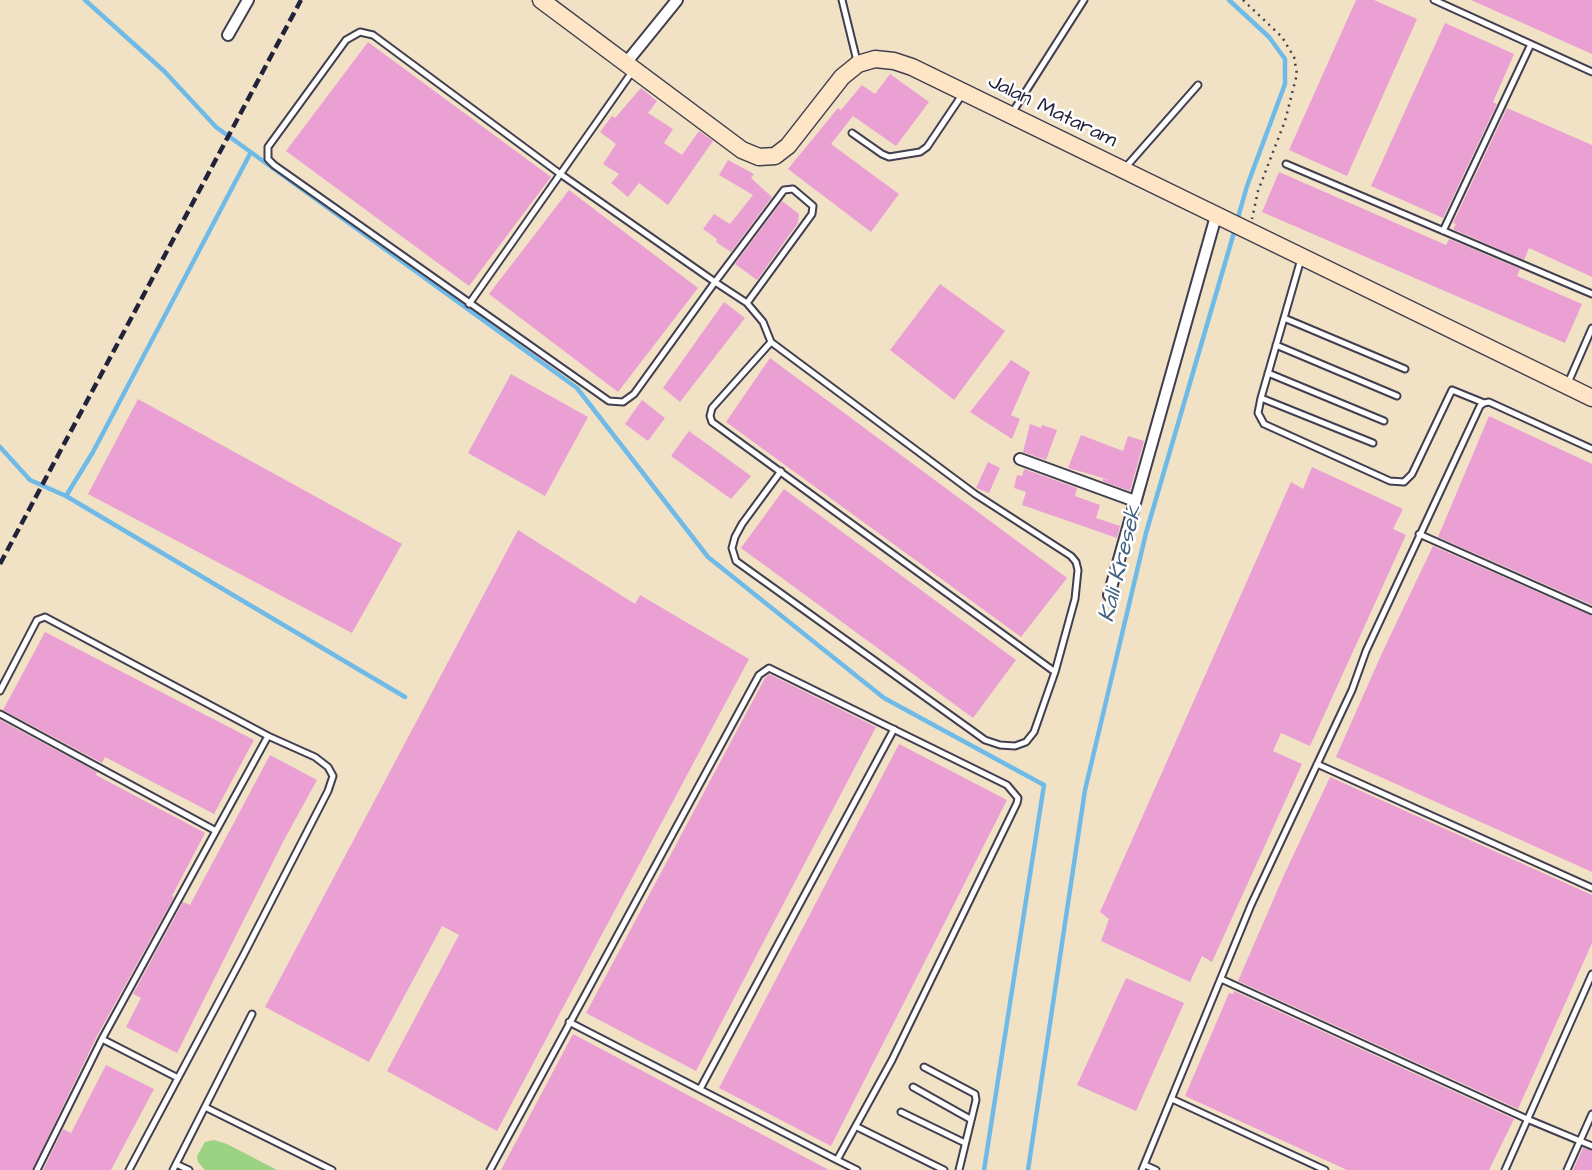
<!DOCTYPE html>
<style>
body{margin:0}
canvas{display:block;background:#f1e2c5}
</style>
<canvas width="1592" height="1170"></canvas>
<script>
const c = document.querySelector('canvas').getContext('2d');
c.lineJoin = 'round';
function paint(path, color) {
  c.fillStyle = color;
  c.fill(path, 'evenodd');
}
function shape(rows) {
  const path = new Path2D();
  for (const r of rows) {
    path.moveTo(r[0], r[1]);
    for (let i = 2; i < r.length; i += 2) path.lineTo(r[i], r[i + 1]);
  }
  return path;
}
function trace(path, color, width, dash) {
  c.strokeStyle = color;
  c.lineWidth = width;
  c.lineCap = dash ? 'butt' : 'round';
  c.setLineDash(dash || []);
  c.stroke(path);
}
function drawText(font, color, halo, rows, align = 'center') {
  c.font = font + ' "Architects Daughter",sans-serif';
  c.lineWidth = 5;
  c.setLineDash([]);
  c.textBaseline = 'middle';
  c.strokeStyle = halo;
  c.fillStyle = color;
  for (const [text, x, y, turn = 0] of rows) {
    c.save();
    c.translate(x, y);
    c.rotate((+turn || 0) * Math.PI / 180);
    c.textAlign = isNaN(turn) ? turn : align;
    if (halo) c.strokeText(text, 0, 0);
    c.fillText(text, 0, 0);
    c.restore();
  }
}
paint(shape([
 [214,1140,227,1144,277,1170,205,1170,198,1162,197,1156,205,1142]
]), '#9bd283');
trace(shape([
 [85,0,164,71,216,127,577,388,708,557,884,698,1044,785,984,1170],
 [1229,0,1269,37,1285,59,1285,84,1247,186,1237,221],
 [0,447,30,480,66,496,93,452,251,152],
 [66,496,405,697],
 [1028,1170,1085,790,1146,533,1235,229]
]), '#70bae8', 4.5);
paint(shape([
 [1356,0,1374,0,1417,19,1347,176,1289,150],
 [1471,0,1592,0,1592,54],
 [1445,23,1514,54,1493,102,1497,104,1443,218,1371,186],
 [368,42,551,177,469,286,286,151],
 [890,74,929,102,896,146,853,116,831,144,899,194,871,232,788,169,838,108,841,110,862,85,875,94],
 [641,88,657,101,648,113,673,129,664,143,682,155,699,131,713,141,668,205,639,183,628,197,611,183,619,174,603,164,616,144,600,132,612,116,615,118],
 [1507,108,1592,145,1592,277,1529,248,1524,260,1453,229,1456,224,1453,223],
 [728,160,754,174,751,178,772,197,731,252,716,242,717,239,703,229,714,214,730,224,753,195,719,175],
 [1279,172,1446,245,1449,239,1520,269,1517,276,1582,304,1565,343,1262,212],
 [569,190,698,288,618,392,489,294],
 [782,201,799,214,798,223,757,280,735,264],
 [940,284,1005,331,954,400,890,350],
 [724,302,745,318,680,402,663,388],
 [770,358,1067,578,1021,637,726,422],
 [1011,360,1030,372,1011,415,1020,419,1012,439,970,412],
 [511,374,588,417,545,496,468,453],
 [138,399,402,544,352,633,88,494],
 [642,400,665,418,648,441,625,424],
 [1489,416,1592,464,1592,605,1438,537],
 [1030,424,1041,428,1042,425,1057,430,1046,460,1023,452],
 [689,431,751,476,731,499,671,456],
 [1081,435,1123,451,1128,436,1144,441,1130,491,1102,481,1103,479,1109,480,1093,475,1068,468],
 [988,462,1000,468,989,493,976,488],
 [1312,467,1403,509,1393,529,1406,535,1310,746,1281,733,1273,751,1302,764,1212,962,1202,956,1190,982,1101,941,1109,919,1100,912,1291,482,1303,489],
 [1024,469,1077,488,1075,496,1100,505,1096,518,1120,526,1117,538,1022,505,1026,492,1014,488,1017,475,1022,476],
 [784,489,1016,660,973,718,741,548],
 [518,530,635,604,640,595,749,659,497,1131,387,1071,459,935,442,926,369,1062,265,1007],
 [1433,546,1592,616,1592,872,1336,757,1382,653],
 [45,632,254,740,214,814,105,757,102,763,3,710],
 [769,674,876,727,696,1071,586,1013,765,678],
 [0,720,97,772,96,775,205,833,172,896,174,897,97,1036,32,1170,0,1170],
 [899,744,1007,800,831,1146,719,1088],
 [270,755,317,780,284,840,177,1053,126,1027,141,998,133,994,183,902,190,905],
 [1330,777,1592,895,1592,943,1518,1109,1238,981,1284,875],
 [1126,978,1184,1003,1136,1111,1077,1085],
 [1234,991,1514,1119,1489,1170,1347,1170,1185,1096,1229,993,1233,994],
 [573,1034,829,1170,501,1170],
 [106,1065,154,1089,111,1170,43,1170,63,1129,71,1133],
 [1583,1148,1592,1151,1592,1170,1573,1170]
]), '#eaa0d3');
const service = shape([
 [842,0,857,61],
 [1434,0,1592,72],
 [1012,113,1084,0],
 [852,133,882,154,889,157,920,152,927,147,962,95],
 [1286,164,1592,294],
 [1125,168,1198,85],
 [1443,231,1531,44],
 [1301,259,1261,398,1258,413,1264,424,1390,481,1404,482,1412,474,1452,390,1484,403],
 [747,303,812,214,813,206,793,189,784,190,715,282,634,394,623,402,609,401,274,165,268,159,268,147,346,40,360,32,373,35,559,173,715,282,747,303,763,322,771,342,975,494,1071,556,1076,562,1078,570,1075,599,1055,672,1034,732,1026,742,1015,746,1000,745,985,740,736,561,732,548,735,537,742,524,781,471],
 [469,304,632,72],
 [1284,318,1405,369],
 [771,342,712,408,710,416,712,422,1055,672],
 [1276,345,1397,396],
 [1268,373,1384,421],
 [1568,383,1592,328],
 [1261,398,1373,443],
 [1419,534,1592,611],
 [0,691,37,620,45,617,268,736,315,757,328,767,333,776,328,791,243,956,129,1170],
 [0,714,216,831],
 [1317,764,1592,888],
 [1221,979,1527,1119,1592,1146],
 [569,1022,837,1160],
 [102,1039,178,1078],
 [924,1067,975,1094,976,1100,959,1170],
 [913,1087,970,1119],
 [700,1089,894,729],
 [1172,1099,1325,1170],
 [205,1107,332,1170],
 [901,1112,965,1143],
 [857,1127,944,1170],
 [176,1164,189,1170],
 [1145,1165,1156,1170],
 [37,1170,102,1039,268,736],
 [173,1170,252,1014],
 [490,1170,759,675,769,668,1007,785,1018,798,1017,803,892,1060,837,1160,857,1170],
 [1142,1170,1251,905,1352,690,1366,651,1480,406,1484,403,1489,402,1592,449],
 [1505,1170,1592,974],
 [1567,1170,1592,1114]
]);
const minor = shape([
 [228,35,248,0],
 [626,63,677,0],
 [1020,459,1135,501],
 [1109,595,1216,216]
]);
const secondary = shape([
 [541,0,742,150,759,157,775,156,788,146,842,77,858,64,875,59,894,61,912,67,1592,398]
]);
trace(service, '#413f50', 9);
trace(minor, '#413f50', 14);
trace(secondary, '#413f50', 19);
trace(shape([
 [1243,0,1282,37,1294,57,1297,74,1285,121,1258,191,1252,219]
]), '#413f50', 2.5, [2, 5]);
trace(service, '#fff', 5);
trace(minor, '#fff', 10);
trace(secondary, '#fde5c5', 16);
trace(shape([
 [0,564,301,0]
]), '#22223b', 4.5, [10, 5]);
drawText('21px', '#22223b', '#fff', [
 ["Jalan Mataram",1052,112,26]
]);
drawText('italic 23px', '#415f80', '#fff', [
 ["Kali Kresek",1122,564,-76]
]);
</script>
